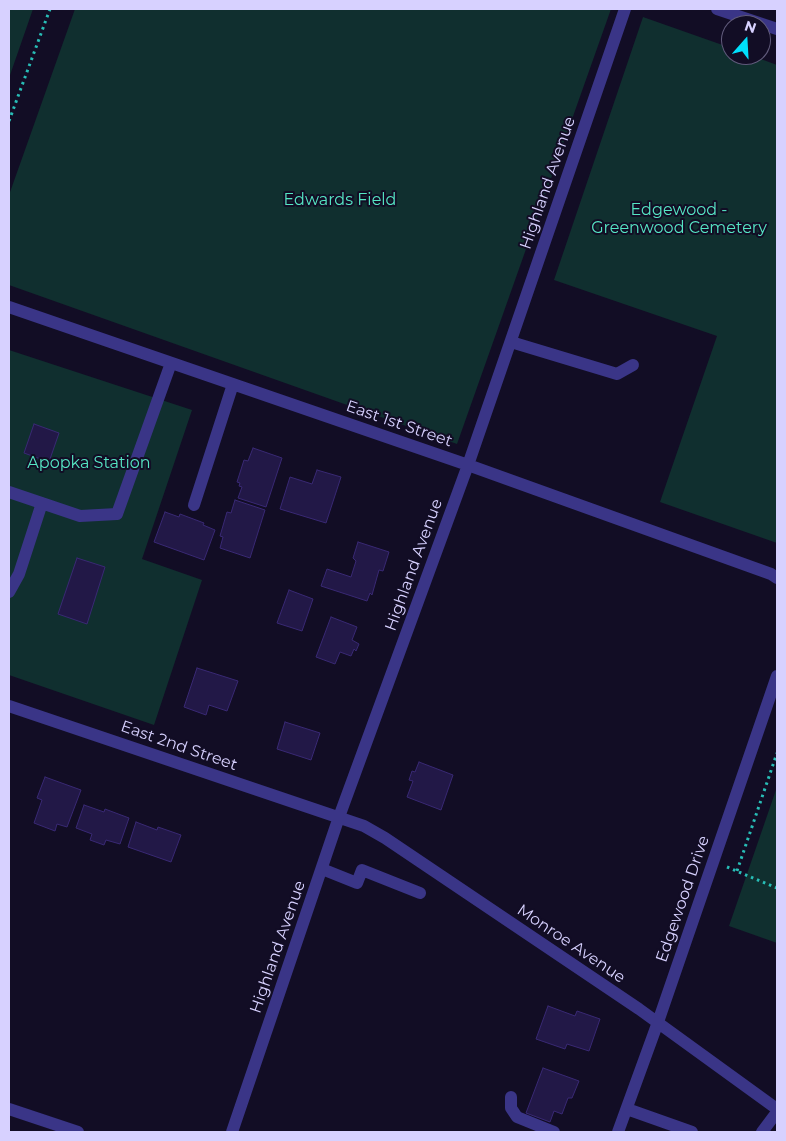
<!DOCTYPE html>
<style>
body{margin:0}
#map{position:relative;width:786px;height:1141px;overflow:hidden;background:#120d25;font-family:Montserrat,sans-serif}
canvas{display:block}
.frame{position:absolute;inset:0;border:10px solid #d7d1ff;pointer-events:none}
.north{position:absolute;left:721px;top:15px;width:50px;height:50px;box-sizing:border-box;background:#120d25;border:1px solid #615b7c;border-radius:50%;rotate:19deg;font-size:14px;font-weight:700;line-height:20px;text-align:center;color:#d7d1ff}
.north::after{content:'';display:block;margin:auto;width:18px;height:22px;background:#00dffc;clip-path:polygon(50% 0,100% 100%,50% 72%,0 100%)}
</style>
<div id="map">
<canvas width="786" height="1141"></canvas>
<div class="frame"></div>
<div class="north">N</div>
</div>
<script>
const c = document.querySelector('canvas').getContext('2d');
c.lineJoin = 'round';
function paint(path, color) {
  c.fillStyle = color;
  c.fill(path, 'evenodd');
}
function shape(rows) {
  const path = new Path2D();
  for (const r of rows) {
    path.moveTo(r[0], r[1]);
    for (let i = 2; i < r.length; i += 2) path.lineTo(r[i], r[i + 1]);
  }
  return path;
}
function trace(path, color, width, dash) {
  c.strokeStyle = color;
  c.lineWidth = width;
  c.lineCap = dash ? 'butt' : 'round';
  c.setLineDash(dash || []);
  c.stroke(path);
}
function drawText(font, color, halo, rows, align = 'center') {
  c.font = font + ' Montserrat,sans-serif';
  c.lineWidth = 4;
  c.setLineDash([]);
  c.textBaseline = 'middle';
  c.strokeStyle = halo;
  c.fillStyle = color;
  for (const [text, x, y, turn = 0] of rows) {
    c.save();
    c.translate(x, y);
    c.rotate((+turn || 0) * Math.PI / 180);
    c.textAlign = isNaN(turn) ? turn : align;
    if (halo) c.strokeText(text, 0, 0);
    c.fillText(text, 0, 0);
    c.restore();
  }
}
paint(shape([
 [9,9,33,9,9,78],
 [75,9,611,9,457,444,9,285,9,195],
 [643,17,731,48,731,55,750,55,777,65,777,543,660,502,717,336,554,280],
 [9,350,192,410,142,559,202,580,154,725,9,675],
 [777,787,777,943,729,926]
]), '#102f2f');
const building = shape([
 [34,424,59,433,49,462,24,453,34,424],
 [253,448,282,458,266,507,238,498,242,487,239,486,240,483,237,482,244,460,248,461,253,448],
 [317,470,341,477,326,523,280,509,290,477,312,484,317,470],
 [235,500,265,510,250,558,220,548,223,537,220,536,227,512,231,513,235,500],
 [165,512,179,517,180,514,204,523,203,525,215,530,204,560,154,542,165,512],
 [358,542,389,552,383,571,379,570,372,595,370,593,367,601,321,586,327,569,351,577,356,561,353,558,358,542],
 [77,558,105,567,87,624,58,614,77,558],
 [289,590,313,599,302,631,277,623,289,590],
 [331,617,357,627,352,640,359,644,356,651,354,649,351,656,340,652,335,664,316,657,331,617],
 [197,668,238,681,227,711,209,705,206,715,184,707,197,668],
 [285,722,320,733,311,760,277,749,285,722],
 [419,762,453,775,441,810,407,797,413,781,409,780,412,771,415,772,419,762],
 [45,777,81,790,67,827,57,824,55,831,34,823,42,800,37,798,45,777],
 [84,805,104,812,105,809,129,818,120,844,106,840,104,845,90,840,92,834,76,828,84,805],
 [136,822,157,830,158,827,181,835,171,862,128,847,136,822],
 [548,1006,575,1016,577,1011,600,1019,589,1051,567,1044,565,1049,536,1039,548,1006],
 [543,1068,579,1081,572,1098,568,1098,562,1114,554,1111,550,1122,526,1113,543,1068]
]);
paint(building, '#221847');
trace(building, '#392974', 1);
trace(shape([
 [9,121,50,9],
 [727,867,777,888],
 [737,871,777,753]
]), '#28bdb6', 3, [2.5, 4]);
trace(shape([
 [717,9,777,29],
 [9,307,468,465,771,574,777,578],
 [511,342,617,374,633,365],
 [9,492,80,516,117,514,171,363],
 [194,505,233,384],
 [9,592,19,574,42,503],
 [9,706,364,826,385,838,639,1009,777,1109],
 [322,869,357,883,362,870,420,893],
 [511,1097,511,1108,517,1117,554,1132],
 [9,1109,78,1132],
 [627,1109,692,1132],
 [232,1132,339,817,468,465,625,9],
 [618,1132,658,1022,777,676],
 [762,1132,777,1112]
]), '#3a3587', 12);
drawText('16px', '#d7d1ff', '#120d25', [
 ["Highland Avenue",548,183,-71],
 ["East 1st Street",399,424,19],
 ["Highland Avenue",414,565,-70],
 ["East 2nd Street",179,746,19],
 ["Edgewood Drive",683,899,-71],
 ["Monroe Avenue",571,944,34],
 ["Highland Avenue",278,947,-71]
]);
drawText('16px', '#56e6c4', '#120d25', [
 ["Edwards Field",340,200],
 ["Edgewood -",679,210],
 ["Greenwood Cemetery",679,228],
 ["Apopka Station",89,463]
]);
</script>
